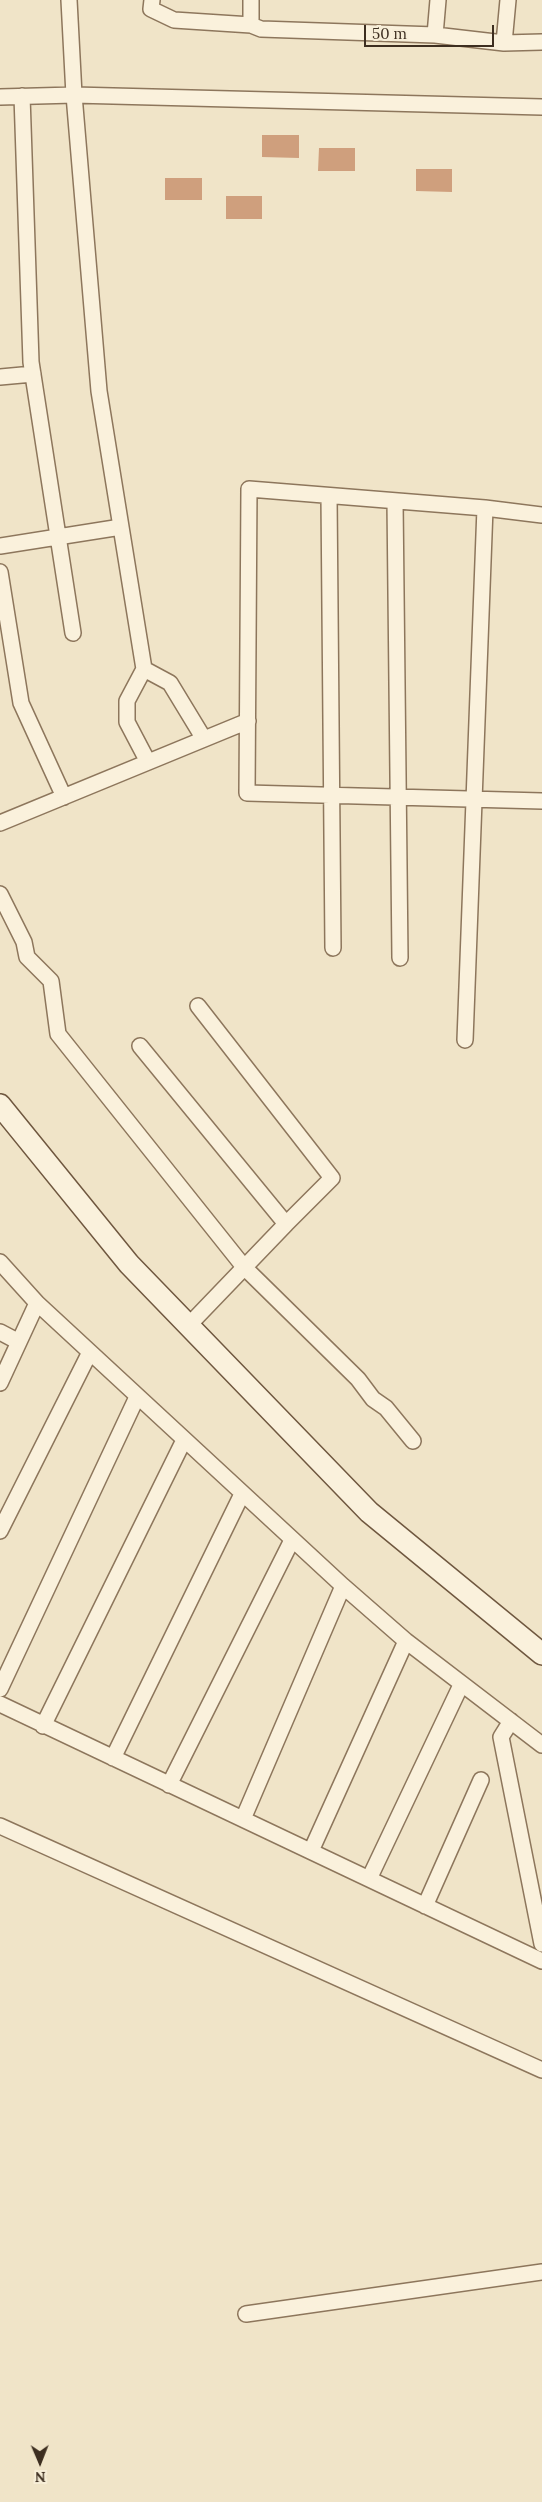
<!DOCTYPE html>
<style>
body{margin:0}
#map{position:relative;width:542px;height:2502px;overflow:hidden;background:#f0e4c8;font-family:Lora,serif}
canvas{display:block}
.north{position:absolute;left:15px;top:2437px;width:50px;height:50px;-webkit-text-stroke:4px #f7eed8;paint-order:stroke;rotate:179deg;font-size:14px;font-weight:700;line-height:20px;text-align:center;color:#3d2e20}
.north::after{content:'';display:block;margin:auto;width:18px;height:22px;background:#3d2e20;clip-path:polygon(50% 0,100% 100%,50% 72%,0 100%)}
.scale{position:absolute;left:364px;top:25px;width:130px;height:22px;box-sizing:border-box;border:2px solid #3d2e20;border-top:0;padding-left:6px;font-size:15px;line-height:18px;white-space:nowrap;color:#3d2e20;-webkit-text-stroke:4px #f7eed8;paint-order:stroke}
</style>
<div id="map">
<canvas width="542" height="2502"></canvas>
<div class="north">N</div>
<div class="scale">50 m</div>
</div>
<script>
const c = document.querySelector('canvas').getContext('2d');
c.lineJoin = 'round';
function paint(path, color) {
  c.fillStyle = color;
  c.fill(path, 'evenodd');
}
function shape(rows) {
  const path = new Path2D();
  for (const r of rows) {
    path.moveTo(r[0], r[1]);
    for (let i = 2; i < r.length; i += 2) path.lineTo(r[i], r[i + 1]);
  }
  return path;
}
function trace(path, color, width, dash) {
  c.strokeStyle = color;
  c.lineWidth = width;
  c.lineCap = dash ? 'butt' : 'round';
  c.setLineDash(dash || []);
  c.stroke(path);
}
paint(shape([
 [262,135,299,135,299,158,262,157],
 [319,148,355,148,355,171,318,171],
 [416,169,452,169,452,192,416,191],
 [165,178,202,178,202,200,165,200],
 [226,196,262,196,262,219,226,219]
]), '#cf9f7d');
const street = shape([
 [69,0,74,95,542,107],
 [152,0,151,9,174,20,251,25,261,29,435,35,504,43,542,42],
 [251,0,251,25],
 [435,35,438,0],
 [504,43,508,0],
 [22,96,31,362,73,633],
 [0,97,74,95,99,391,144,669,170,683,204,739],
 [0,377,33,374],
 [329,496,333,948],
 [395,501,400,958],
 [542,515,485,508,249,489,247,793,542,801],
 [0,546,121,527],
 [0,572,21,703,64,797],
 [144,669,127,701,127,722,148,762],
 [0,823,248,721],
 [0,894,24,942,27,957,51,981,58,1034,244,1267,358,1379,373,1399,386,1408,413,1441],
 [465,1040,485,508],
 [140,1046,286,1224,332,1178,198,1006],
 [0,1262,37,1303],
 [188,1326,286,1224],
 [0,1332,19,1342],
 [0,1383,37,1303,343,1586,406,1641,542,1745],
 [0,1531,90,1352],
 [0,1689,137,1397],
 [0,1704,542,1961],
 [511,1721,501,1737,542,1944],
 [43,1726,184,1440],
 [113,1758,242,1494],
 [169,1785,292,1540],
 [243,1819,343,1586],
 [0,1826,542,2070],
 [311,1851,406,1641],
 [369,1879,461,1685],
 [425,1906,481,1780],
 [246,2314,542,2272]
]);
const secondary = shape([
 [0,1105,129,1264,369,1512,542,1654]
]);
trace(street, '#8d765c', 18);
trace(secondary, '#6f573f', 24);
trace(street, '#faf1dc', 15);
trace(secondary, '#faf1dc', 21);
</script>
